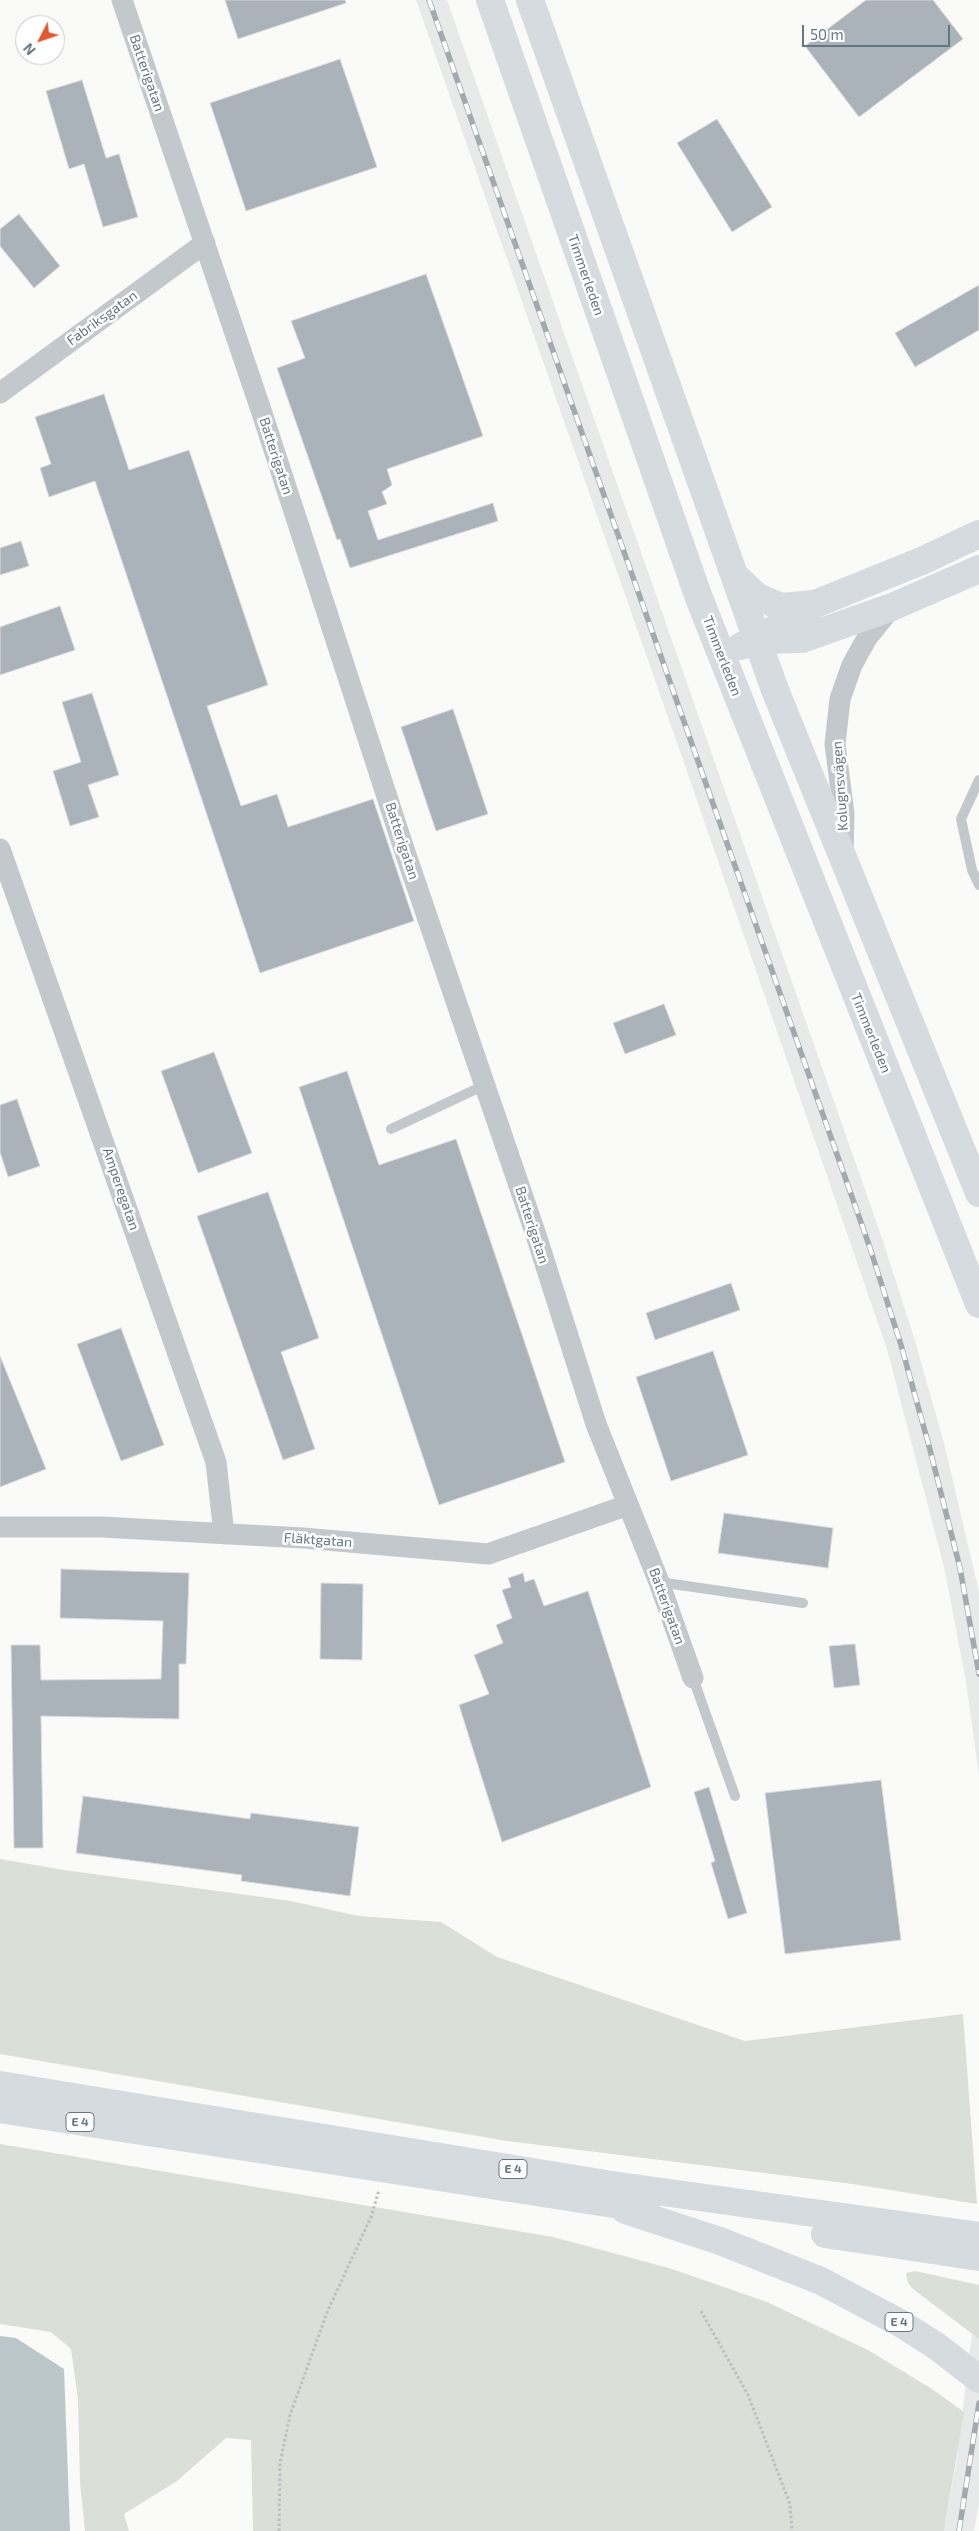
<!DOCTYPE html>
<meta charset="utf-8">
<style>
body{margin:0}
#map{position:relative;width:979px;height:2531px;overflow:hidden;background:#fafaf8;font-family:"Exo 2",sans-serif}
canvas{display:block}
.north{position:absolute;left:15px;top:15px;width:50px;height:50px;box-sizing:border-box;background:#fff;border:1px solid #c1c8cd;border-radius:50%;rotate:229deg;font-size:14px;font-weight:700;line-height:20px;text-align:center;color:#657683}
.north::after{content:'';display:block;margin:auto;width:18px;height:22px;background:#e4572e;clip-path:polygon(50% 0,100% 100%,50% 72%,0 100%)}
.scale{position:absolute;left:802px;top:25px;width:148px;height:22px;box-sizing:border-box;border:2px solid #657683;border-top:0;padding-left:6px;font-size:15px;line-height:18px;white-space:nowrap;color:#657683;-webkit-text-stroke:4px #fff;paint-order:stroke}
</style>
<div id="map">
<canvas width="979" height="2531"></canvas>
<div class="north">N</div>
<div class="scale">50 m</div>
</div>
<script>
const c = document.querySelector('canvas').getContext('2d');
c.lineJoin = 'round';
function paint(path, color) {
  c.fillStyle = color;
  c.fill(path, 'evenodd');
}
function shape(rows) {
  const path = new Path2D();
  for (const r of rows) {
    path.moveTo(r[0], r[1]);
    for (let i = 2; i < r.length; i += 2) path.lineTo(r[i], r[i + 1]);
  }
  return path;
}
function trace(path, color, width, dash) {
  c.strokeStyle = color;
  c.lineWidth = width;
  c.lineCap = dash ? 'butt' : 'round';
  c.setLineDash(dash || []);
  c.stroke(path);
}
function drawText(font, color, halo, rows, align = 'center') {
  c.font = font + ' "Exo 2",sans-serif';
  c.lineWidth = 5;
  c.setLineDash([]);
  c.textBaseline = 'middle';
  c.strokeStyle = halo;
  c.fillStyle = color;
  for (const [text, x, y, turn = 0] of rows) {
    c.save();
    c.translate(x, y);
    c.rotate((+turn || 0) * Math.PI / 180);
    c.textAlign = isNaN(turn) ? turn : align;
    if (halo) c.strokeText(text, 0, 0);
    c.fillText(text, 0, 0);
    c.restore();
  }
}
paint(shape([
 [416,0,447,0,883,1241,915,1341,944,1443,979,1592,979,1775,966,1682,945,1571,887,1349,682,757],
 [979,2279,979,2504,974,2531,944,2531,956,2464]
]), '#e8e9e9');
paint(shape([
 [0,1859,64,1870,291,1901,358,1916,441,1922,497,1957,745,2041,963,2014,977,2204,853,2184,507,2141,0,2054],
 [0,2144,553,2237,669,2268,767,2302,868,2350,932,2389,964,2412,944,2531,253,2531,251,2440,226,2438,177,2481,124,2514,129,2531,85,2531,80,2483,78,2399,71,2349,51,2332,0,2324],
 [915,2271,979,2285,979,2339,913,2289,908,2283,906,2273]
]), '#dadfd7');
paint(shape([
 [0,2336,16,2338,64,2369,70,2531,0,2531]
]), '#bbc7cb');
const building = shape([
 [225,0,345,0,346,3,238,39,225,0],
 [866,0,933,0,963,39,859,117,805,46,866,0],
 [340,59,377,167,246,211,210,103,340,59],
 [82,80,106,158,119,154,138,217,103,227,84,164,69,169,46,91,82,80],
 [717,119,772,207,732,232,677,143,717,119],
 [19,214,60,266,34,288,0,246,0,229,19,214],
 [426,274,483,436,387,469,392,485,382,492,387,504,368,511,378,540,493,503,498,521,350,568,340,539,337,540,277,368,305,358,291,321,426,274],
 [979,285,979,330,915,367,895,333,979,285],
 [104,394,129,470,189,450,268,685,207,706,241,806,277,794,288,827,373,799,414,921,260,973,95,481,49,497,40,468,51,464,35,417,104,394],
 [21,541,29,566,0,575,0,548,21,541],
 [60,606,75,650,0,675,0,627,60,606],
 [92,693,119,775,88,785,99,817,70,826,53,771,81,762,62,702,92,693],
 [453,709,488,814,436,831,401,727,453,709],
 [664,1004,676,1035,625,1054,613,1023,664,1004],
 [214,1052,252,1153,198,1173,161,1071,214,1052],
 [347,1071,379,1165,456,1139,565,1462,439,1505,299,1087,347,1071],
 [17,1099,40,1166,8,1177,0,1152,0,1105,17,1099],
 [268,1192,319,1338,281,1352,315,1449,283,1460,197,1216,268,1192],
 [731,1283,740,1310,655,1340,646,1313,731,1283],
 [121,1328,164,1445,121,1461,77,1344,121,1328],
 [713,1351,748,1455,671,1481,636,1377,713,1351],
 [0,1356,46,1469,0,1487,0,1356],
 [724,1513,833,1528,828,1568,718,1553,724,1513],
 [61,1569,189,1573,186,1664,179,1664,179,1719,41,1716,43,1848,14,1848,11,1645,40,1645,41,1680,161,1679,163,1621,60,1618,61,1569],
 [523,1573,525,1582,534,1579,544,1606,588,1591,651,1787,502,1842,459,1705,489,1694,474,1655,503,1643,496,1625,512,1618,502,1590,511,1587,508,1578,523,1573],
 [321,1583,363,1584,362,1660,320,1659,321,1583],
 [855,1644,860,1685,834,1688,829,1646,855,1644],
 [881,1780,901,1940,785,1954,765,1793,881,1780],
 [709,1787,747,1913,728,1919,711,1863,715,1861,694,1792,709,1787],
 [83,1796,250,1819,251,1813,359,1827,350,1896,241,1881,242,1875,76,1853,83,1796]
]);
paint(building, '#aab3b9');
trace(building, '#dcdcda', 1);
trace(shape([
 [701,2311,748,2395,790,2504,792,2531],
 [279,2531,280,2463,290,2415,328,2310,371,2217,379,2190]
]), '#bbbfc2', 3, [2.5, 2.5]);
trace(shape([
 [979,780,961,819,972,870,979,885],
 [391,1129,485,1085],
 [659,1582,803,1603],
 [693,1678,735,1796]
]), '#c3c8cc', 10);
trace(shape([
 [122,0,260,407,405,852,536,1235,596,1424,659,1582,693,1678],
 [0,393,205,243],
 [0,849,216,1462,224,1534],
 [843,852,844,814,835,744,840,699,852,665,867,638,892,607],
 [0,1527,102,1527,303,1538,488,1554,628,1505]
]), '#c3c8cc', 21);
trace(shape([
 [490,0,699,598,979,1304],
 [530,0,775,690,979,1193],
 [735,576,756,596,781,607,814,604],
 [759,640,802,639,892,607,979,569],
 [741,646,757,640,815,604,924,560,979,534]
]), '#d6dbdf', 28);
trace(shape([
 [0,2085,612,2185,979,2236],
 [0,2109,646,2209],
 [625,2210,720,2241,821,2281,900,2323,935,2345,979,2379],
 [825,2234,979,2257]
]), '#d6dbdf', 28);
const rail = shape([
 [429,0,869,1245,901,1345,929,1446,960,1568,979,1674],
 [959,2531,979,2403]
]);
trace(rail, '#a2aab0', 5.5);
trace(rail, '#fff', 4, [11]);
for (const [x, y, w] of [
 [80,2122,28],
 [513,2169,28],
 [899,2322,28]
]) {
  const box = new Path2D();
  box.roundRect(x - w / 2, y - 9.5, w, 19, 4);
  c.fillStyle = '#fff';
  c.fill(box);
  trace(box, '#657683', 1);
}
drawText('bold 12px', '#657683', null, [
 ["E 4",80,2122],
 ["E 4",513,2169],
 ["E 4",899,2322]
]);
drawText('14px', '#657683', '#fff', [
 ["Batterigatan",147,73,71],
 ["Timmerleden",586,275,71],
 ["Fabriksgatan",102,318,-36],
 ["Batterigatan",276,456,72],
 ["Timmerleden",722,656,69],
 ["Kolugnsvägen",840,786,-94],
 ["Batterigatan",402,841,72],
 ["Timmerleden",871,1033,68],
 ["Amperegatan",121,1189,71],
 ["Batterigatan",532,1225,72],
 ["Fläktgatan",318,1540,4],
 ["Batterigatan",667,1606,70]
]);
</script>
